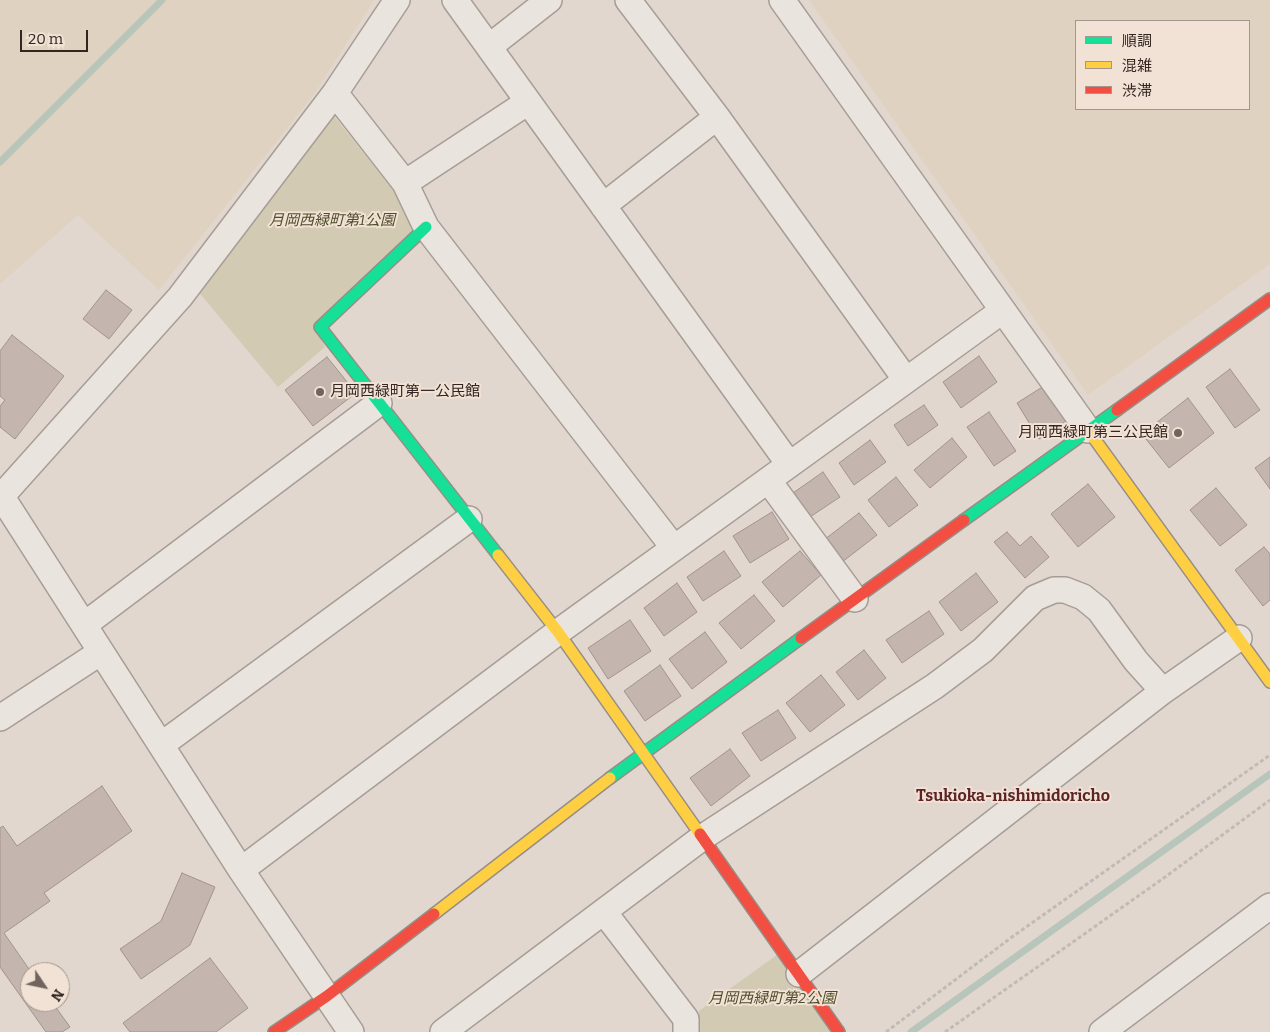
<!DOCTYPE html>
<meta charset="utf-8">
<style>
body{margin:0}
#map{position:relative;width:1270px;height:1032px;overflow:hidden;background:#e1d7ce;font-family:Bitter,"Noto Sans JP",serif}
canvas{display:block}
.legend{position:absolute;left:1075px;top:20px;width:175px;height:90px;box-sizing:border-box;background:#f1e2d5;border:1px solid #a5968d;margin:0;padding:6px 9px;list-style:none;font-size:15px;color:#342520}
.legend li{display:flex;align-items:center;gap:10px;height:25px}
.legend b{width:25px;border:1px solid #a5968d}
.north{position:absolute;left:20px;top:962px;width:50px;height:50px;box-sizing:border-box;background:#f1e2d5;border:1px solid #a5968d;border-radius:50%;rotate:124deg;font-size:14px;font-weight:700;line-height:20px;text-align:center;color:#342520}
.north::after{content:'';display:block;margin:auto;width:18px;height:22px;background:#71635d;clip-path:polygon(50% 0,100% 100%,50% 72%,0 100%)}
.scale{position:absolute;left:20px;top:30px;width:68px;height:22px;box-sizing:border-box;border:2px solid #342520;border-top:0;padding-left:6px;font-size:15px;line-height:18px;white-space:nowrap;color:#342520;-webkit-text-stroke:4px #f1e2d5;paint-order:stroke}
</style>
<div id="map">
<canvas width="1270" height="1032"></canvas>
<ul class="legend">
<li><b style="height:6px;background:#16e098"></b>順調</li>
<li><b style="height:6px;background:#ffcf43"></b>混雑</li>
<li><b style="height:6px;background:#f24e42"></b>渋滞</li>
</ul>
<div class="north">N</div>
<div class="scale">20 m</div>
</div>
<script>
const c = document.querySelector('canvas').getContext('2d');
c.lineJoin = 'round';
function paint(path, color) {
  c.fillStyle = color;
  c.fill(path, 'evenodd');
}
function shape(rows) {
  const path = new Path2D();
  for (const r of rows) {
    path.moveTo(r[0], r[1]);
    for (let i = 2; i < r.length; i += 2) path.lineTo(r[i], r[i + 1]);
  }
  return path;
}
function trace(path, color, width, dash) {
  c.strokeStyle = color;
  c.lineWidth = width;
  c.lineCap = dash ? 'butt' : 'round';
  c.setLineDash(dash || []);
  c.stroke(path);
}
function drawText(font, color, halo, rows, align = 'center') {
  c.font = font + ' Bitter,"Noto Sans JP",serif';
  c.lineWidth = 4;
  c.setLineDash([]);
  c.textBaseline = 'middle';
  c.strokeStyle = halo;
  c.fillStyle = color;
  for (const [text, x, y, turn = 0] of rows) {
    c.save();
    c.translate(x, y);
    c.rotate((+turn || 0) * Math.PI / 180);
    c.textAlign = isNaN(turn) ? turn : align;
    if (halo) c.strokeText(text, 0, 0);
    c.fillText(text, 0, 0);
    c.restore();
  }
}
paint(shape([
 [0,0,374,0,315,93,159,290,78,215,0,284],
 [809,0,1270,0,1270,264,1088,395],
 [1076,21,1249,21,1249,109,1076,109]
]), '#dfd2c0');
paint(shape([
 [331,112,424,229,314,325,325,347,278,387,197,290],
 [781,952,834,1032,699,1032,699,1011]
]), '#d2cab2');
trace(shape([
 [0,162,162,0],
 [911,1032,1270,774]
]), '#b8c5ba', 7);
const building = shape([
 [106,290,132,310,109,339,83,319,106,290],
 [12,335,64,376,15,439,0,427,0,406,5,400,0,396,0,351,12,335],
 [979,356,997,382,961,408,943,382,979,356],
 [327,357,356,393,313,426,285,390,327,357],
 [1230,369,1260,410,1235,428,1206,387,1230,369],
 [1044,386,1066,421,1039,439,1017,403,1044,386],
 [1188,398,1214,433,1169,468,1142,434,1188,398],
 [924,405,938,425,908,446,894,425,924,405],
 [989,412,1016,451,994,466,967,427,989,412],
 [952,438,967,457,930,488,914,470,952,438],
 [870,440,886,462,854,485,839,463,870,440],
 [1270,457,1270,489,1255,468,1270,457],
 [823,472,840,497,810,517,793,493,823,472],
 [896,477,918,505,889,527,868,500,896,477],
 [1088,484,1115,517,1078,547,1051,514,1088,484],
 [1216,488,1247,525,1220,546,1190,510,1216,488],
 [772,512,789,539,750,563,733,536,772,512],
 [859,513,877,535,837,566,820,543,859,513],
 [1007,532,1020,546,1031,536,1049,557,1025,578,994,542,1007,532],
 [1264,547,1270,554,1270,600,1263,606,1235,570,1264,547],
 [724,551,741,576,703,601,687,577,724,551],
 [800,551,821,575,783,607,762,582,800,551],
 [976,573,998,602,961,631,939,602,976,573],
 [677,583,697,612,664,636,644,608,677,583],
 [754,595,775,621,741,649,719,623,754,595],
 [929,611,944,634,902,663,886,640,929,611],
 [630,620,651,651,608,679,588,648,630,620],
 [705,632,727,662,692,689,669,659,705,632],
 [864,650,886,678,858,700,836,672,864,650],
 [660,665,681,696,645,721,624,691,660,665],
 [821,675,845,705,810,732,786,703,821,675],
 [778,710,796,738,761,761,742,733,778,710],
 [730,749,750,776,711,806,690,778,730,749],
 [102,786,132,831,44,893,50,901,4,933,31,972,30,1002,52,1002,70,1027,62,1032,46,1032,0,967,0,828,3,826,17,846,102,786],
 [182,873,215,887,190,945,141,979,120,949,161,921,182,873],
 [210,958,248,1008,216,1032,130,1032,123,1023,210,958]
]);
paint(building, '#c4b5af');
trace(building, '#a1938e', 1);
const street = shape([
 [455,0,789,464],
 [628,0,717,117,906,380],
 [782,0,1088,430],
 [489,47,549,0],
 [335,93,405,183,426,227,674,548],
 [405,183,528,102],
 [603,206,717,117],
 [768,480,855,599],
 [0,494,241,870,351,1032],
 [0,498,180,297,335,93,397,0],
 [84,625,379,403],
 [0,718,101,652],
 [161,745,469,519],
 [241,870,558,632,1002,311],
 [604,912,686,1019,686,1032],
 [799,974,1163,691,1239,638],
 [443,1032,703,837,935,686,983,650,1035,598,1054,590,1065,590,1083,597,1099,610,1136,661,1163,691],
 [1102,1032,1270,906]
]);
const fast = shape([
 [426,227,320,327,498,555],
 [964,520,1117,410],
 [610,778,801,638]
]);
const slow = shape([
 [1088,430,1270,682],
 [498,555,558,632,700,834],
 [434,914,610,778]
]);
const jam = shape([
 [1117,410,1270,299],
 [801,638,964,520],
 [700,834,839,1032],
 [274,1032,327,996,434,914]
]);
trace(street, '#a69d97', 28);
trace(fast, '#968d86', 14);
trace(slow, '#968d86', 14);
trace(jam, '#968d86', 14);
trace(shape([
 [886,1032,1012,937,1270,755],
 [945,1032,1161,880,1270,800]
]), '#c2bbb5', 3, [4, 2.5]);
trace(street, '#eae4de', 25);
trace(fast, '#16e098', 11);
trace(slow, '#ffcf43', 11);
trace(jam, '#f24e42', 11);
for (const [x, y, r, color] of [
 [320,392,5,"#71635d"],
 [1178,433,5,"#71635d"]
]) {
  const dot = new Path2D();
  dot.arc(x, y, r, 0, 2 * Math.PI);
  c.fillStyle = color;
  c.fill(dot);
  trace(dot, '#f1e2d5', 2);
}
drawText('italic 15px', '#4e4e29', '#f1e2d5', [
 ["月岡西緑町第1公園",332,221],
 ["月岡西緑町第2公園",772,999]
]);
drawText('15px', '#342520', '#f1e2d5', [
 ["月岡西緑町第一公民館",330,392],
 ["月岡西緑町第三公民館",1168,433,"right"]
], 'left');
drawText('bold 16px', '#5c2427', '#f1e2d5', [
 ["Tsukioka-nishimidoricho",1013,797]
]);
</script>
